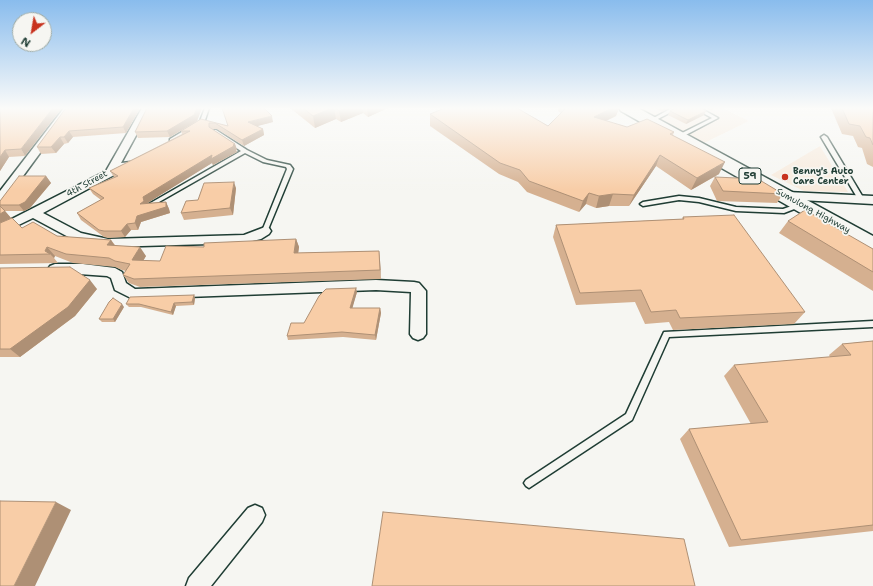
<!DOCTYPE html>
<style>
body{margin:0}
#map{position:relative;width:873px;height:586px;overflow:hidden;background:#f6f6f2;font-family:"Shantell Sans",sans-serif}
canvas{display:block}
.north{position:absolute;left:12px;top:12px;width:40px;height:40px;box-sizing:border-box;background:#f6f6f2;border:1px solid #a0aca6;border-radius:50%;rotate:211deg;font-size:11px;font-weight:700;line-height:16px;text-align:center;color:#1f3d34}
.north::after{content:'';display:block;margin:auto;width:14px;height:18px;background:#c8321e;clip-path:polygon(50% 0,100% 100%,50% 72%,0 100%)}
</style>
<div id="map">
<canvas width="873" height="586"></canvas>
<div class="north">N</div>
</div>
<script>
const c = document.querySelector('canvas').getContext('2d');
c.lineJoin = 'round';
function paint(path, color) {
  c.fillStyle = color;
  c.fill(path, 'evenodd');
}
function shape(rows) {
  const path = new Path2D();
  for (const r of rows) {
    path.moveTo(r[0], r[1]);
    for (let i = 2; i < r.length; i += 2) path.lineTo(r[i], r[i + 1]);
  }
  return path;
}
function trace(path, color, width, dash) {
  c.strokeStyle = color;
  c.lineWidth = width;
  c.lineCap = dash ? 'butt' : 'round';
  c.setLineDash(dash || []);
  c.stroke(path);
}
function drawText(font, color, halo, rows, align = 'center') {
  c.font = font + ' "Shantell Sans",sans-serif';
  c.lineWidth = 3.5;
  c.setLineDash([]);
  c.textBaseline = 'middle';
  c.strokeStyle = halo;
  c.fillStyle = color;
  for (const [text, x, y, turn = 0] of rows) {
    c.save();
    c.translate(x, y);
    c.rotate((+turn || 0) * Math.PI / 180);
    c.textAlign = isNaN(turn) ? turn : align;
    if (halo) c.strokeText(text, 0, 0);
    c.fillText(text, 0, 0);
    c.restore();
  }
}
paint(shape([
 [638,108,722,108,749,121,704,143],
 [820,146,848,192,804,191,771,175]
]), '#f7eadc');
const service = shape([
 [205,108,209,108,204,123,174,141,170,141,170,139,200,121,205,108],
 [672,108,679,108,652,122,648,121,672,108],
 [694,108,700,108,718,118,680,138,676,138,676,136,712,118,694,108],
 [212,130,216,130,247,150,267,160,290,165,293,169,267,232,263,232,262,231,287,169,286,167,263,162,245,153,152,206,150,207,147,205,241,151,212,132,212,130],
 [824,135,827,137,864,199,863,200,859,200,858,199,821,137,824,135],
 [679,196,699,198,736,207,783,209,800,203,803,205,802,206,784,213,736,211,699,202,679,200,643,206,640,204,643,202,679,196],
 [873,321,873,327,669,337,632,420,532,486,529,488,526,486,524,483,526,480,626,414,664,332,873,321]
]);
const minor = shape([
 [64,108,73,108,4,202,0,203,0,191,64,108],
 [142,108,151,108,121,163,131,162,132,164,131,166,43,213,81,233,108,239,244,235,265,227,269,228,271,231,269,234,261,239,244,243,108,247,74,240,33,218,0,234,0,225,106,171,142,108],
 [55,264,83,264,115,268,122,272,126,283,135,289,376,280,414,282,419,283,426,291,426,334,423,338,418,340,413,338,410,334,411,292,376,290,133,299,115,290,111,278,107,276,50,272,48,269,50,266,55,264],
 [255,505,262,508,265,515,262,522,211,586,186,586,189,578,248,508,255,505]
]);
const tertiary = shape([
 [787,192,873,196,873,204,782,199,780,196,782,193,787,192]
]);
const primary = shape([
 [619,108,638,108,873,236,873,252,866,250,621,111,619,108]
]);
trace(service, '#1f3d34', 3);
trace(minor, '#1f3d34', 3);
trace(tertiary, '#1f3d34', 3);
trace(primary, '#1f3d34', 3);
paint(service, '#f6f6f2');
paint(minor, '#f6f6f2');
paint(tertiary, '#f6f6f2');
paint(primary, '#f6f6f2');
paint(shape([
 [0,108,25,156,9,157,0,171],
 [66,108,139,108,139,110,126,133,73,137,68,143,64,144,56,153,41,154,37,147],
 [147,108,202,108,197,121,170,137,138,138,135,132],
 [290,108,388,108,368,117,363,113,341,122,336,119,315,128],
 [440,108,517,108,548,126,561,113,558,111,558,108,619,108,616,116,606,121,627,127,674,132,673,135,719,174,691,190,656,166,629,206,609,206,596,208,586,204,579,212,527,192,518,182,499,174,430,126,430,114,440,110],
 [655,108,668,108,662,112],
 [705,108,713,108,712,111],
 [831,108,873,108,873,167,867,164,862,148,858,147,853,136,842,134],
 [670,111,704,115,686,124,668,115],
 [201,119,228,126,273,122,257,126,263,129,264,135,244,146,217,129,212,129,235,144,237,150,236,150,237,152,213,165,212,163,147,203,166,202,169,209,170,213,141,222,138,230,131,230,125,237,108,238,104,237,81,220,77,213,101,200,93,194,89,188,114,177,110,171,182,134,181,131],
 [46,176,51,183,30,208,24,211,5,211,11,218,22,228,57,236,111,240,115,245,146,256,143,261,160,261,204,247,296,239,299,247,298,253,379,251,381,279,140,287,129,283,123,275,126,271,122,270,115,267,73,263,55,256,54,258,58,263,0,264,0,201],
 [715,177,783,194,777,203,717,201,710,186],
 [236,188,233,215,184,220,181,213],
 [683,217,805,312,794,324,673,330,669,322,645,324,635,302,576,305,553,237,556,225,682,219],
 [788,221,873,249,873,291,779,233],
 [0,268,97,289,75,316,20,357,0,357],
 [357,292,352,308,380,308,381,313,376,340,343,337,288,340,287,336,304,323],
 [195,298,194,305,176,306,173,315,141,307,129,307,126,304],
 [124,307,115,322,102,322,99,319],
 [873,341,873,531,729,547,680,439,689,429,751,424,724,376,734,365,830,357,829,355,842,344]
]), '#d5b090');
paint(shape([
 [53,108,62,108,25,156,21,149],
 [134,108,139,108,139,110,126,133,123,127],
 [197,108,202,108,197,121,170,137,167,131],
 [332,108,334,108,336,119,315,128,313,116],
 [345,108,362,108,363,113,341,122,339,111],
 [367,108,388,108,368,117],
 [612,108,619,108,616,116,591,128,594,117],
 [663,108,668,108,662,112],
 [706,111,704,115,686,124,688,120],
 [272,116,273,122,250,128,248,122],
 [263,129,264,135,244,146,242,140],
 [69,131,73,137,68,143,64,137],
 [60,137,64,144,56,153,51,147],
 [235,144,237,150,236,150,237,152,213,165,212,163,146,204,140,204,143,197,212,155],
 [5,150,9,157,0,171,0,157],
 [660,155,656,166,629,206,634,195],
 [725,162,719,174,691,190,697,178],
 [46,176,51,183,30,208,24,211,19,205],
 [234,182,236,188,233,215,230,208],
 [589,193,586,204,579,212,583,201],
 [613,194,609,206,596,208,599,196],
 [166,202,169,209,170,213,141,222,138,230,135,223,137,216],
 [5,211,11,218,0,223,0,214],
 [127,224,131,230,125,237,121,231],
 [296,239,299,247,297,262,294,253],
 [111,240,117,249,107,245],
 [47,247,55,256,54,258,50,254,45,251],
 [140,247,146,256,138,269,132,260],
 [379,251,380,260,381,279,380,270],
 [90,280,97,289,75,316,20,357,10,349],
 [356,288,357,292,351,313,350,308],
 [194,295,195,298,194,305,192,302],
 [174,303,176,306,173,315,171,312],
 [122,304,124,307,115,322,113,319],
 [380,308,381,313,376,340,375,335],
 [56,502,71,510,35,586,14,586]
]), '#ae9075');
const building = shape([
 [0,108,53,108,21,149,5,150,0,157,0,108],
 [66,108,134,108,123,127,69,131,64,137,60,137,51,147,37,147,66,108],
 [147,108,197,108,194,115,167,131,135,132,147,108],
 [222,108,264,108,272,116,248,122,263,129,242,140,215,123,209,123,209,127,235,144,233,145,234,146,211,159,212,155,143,197,144,201,140,204,166,202,166,207,137,216,135,223,127,224,121,231,104,231,99,230,77,213,104,198,89,188,118,176,110,171,190,131,181,131,201,119,228,126,222,108],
 [303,108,332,108,313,116,303,108],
 [336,108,345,108,339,111,336,108],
 [445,108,517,108,548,126,566,108,612,108,594,117,627,127,647,119,674,132,670,134,725,162,697,178,660,155,634,195,613,194,599,196,589,193,583,201,529,181,520,170,500,163,430,114,445,108],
 [675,108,701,108,706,111,688,120,670,111,675,108],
 [842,108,873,108,873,145,870,138,866,137,860,126,849,124,842,108],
 [19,176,46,176,25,202,19,205,0,205,0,201,19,176],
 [715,177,758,179,783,194,723,191,715,177],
 [234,182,230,208,181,213,186,201,198,200,204,183,234,182],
 [0,206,5,211,0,214,0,206],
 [805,210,873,249,873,272,788,221,805,210],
 [734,215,805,312,680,318,676,310,651,312,641,290,580,293,556,225,684,219,683,217,734,215],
 [12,218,22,228,33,222,57,236,111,240,107,245,140,247,132,260,160,261,166,246,204,247,204,243,296,239,294,253,379,251,380,270,134,279,123,275,130,264,115,261,109,258,66,254,47,247,45,251,50,254,0,255,0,223,12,218],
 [70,267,90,280,68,307,10,349,0,349,0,268,70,267],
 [356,288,350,308,380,308,375,335,342,332,287,336,291,323,304,323,319,296,326,289,356,288],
 [194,295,192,302,174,303,171,312,139,304,126,304,130,297,194,295],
 [113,298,122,304,113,319,99,319,109,302,113,298],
 [873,341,873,525,741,540,689,429,768,422,734,365,851,355,842,344,873,341],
 [0,501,56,502,14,586,0,586,0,501],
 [383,512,684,539,695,586,372,586,383,512]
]);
paint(building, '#f8cda7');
trace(building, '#ae9075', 1);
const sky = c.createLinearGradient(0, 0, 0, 190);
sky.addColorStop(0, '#89bced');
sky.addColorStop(0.57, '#fbfbf9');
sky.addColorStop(1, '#fbfbf900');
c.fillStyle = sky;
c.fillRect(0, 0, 873, 190);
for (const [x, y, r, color] of [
 [785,177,4,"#c8321e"]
]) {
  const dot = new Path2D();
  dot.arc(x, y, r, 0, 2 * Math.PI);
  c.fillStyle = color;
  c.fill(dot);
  trace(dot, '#f6f6f2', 1.5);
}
drawText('bold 9px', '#1f3d34', '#f6f6f2', [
 ["Benny's Auto",793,172],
 ["Care Center",793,182]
], 'left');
drawText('9px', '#1f3d34', '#f6f6f2', [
 ["4th Street",87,184,-29],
 ["Sumulong Highway",813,211,29]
]);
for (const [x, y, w] of [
 [750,176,22]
]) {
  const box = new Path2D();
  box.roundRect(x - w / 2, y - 8, w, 16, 3);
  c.fillStyle = '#f6f6f2';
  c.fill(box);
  trace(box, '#1f3d34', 1);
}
drawText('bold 10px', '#1f3d34', null, [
 ["59",750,176]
]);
</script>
